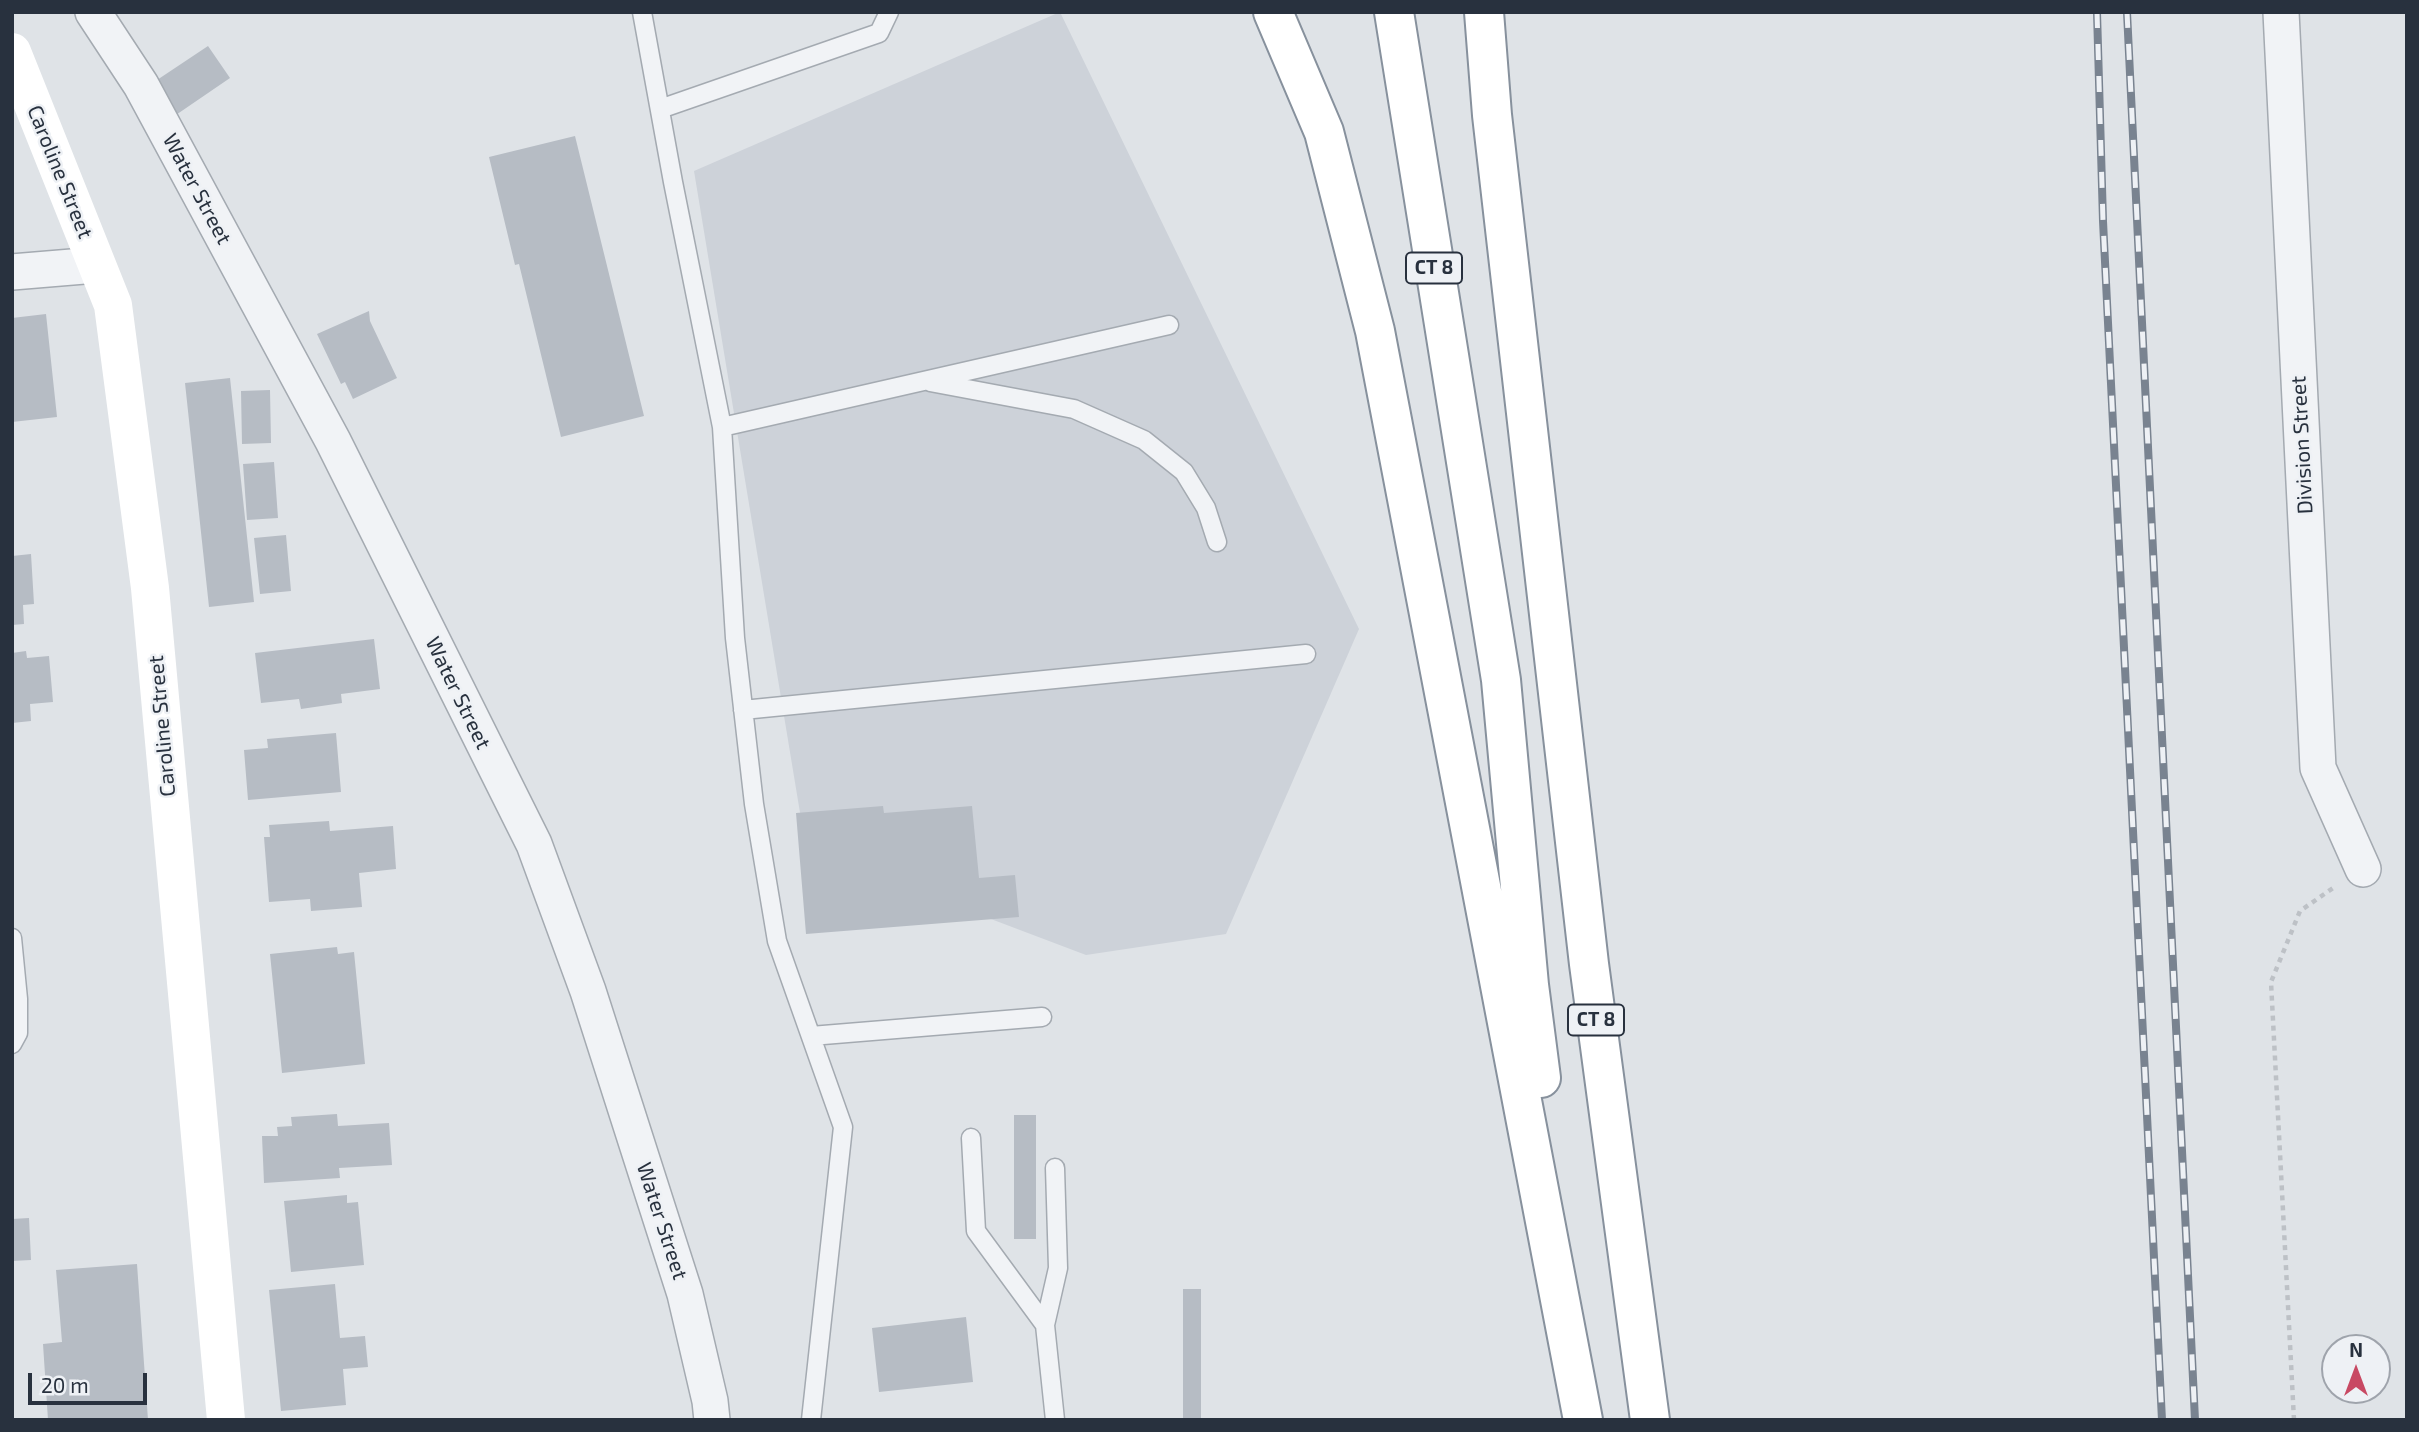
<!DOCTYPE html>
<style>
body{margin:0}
#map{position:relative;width:2419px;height:1432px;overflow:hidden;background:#dfe3e7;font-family:"Exo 2",sans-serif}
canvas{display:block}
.frame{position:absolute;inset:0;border:14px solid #28313e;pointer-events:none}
.north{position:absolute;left:2321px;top:1334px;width:70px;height:70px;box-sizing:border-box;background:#eef1f5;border:2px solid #9fa4ac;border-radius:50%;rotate:0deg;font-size:19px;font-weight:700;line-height:28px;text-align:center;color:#28313e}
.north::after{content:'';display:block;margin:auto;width:24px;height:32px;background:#c84963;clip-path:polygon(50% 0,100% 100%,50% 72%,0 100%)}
.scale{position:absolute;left:28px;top:1373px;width:119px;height:32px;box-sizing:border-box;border:4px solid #28313e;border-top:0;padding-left:9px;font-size:21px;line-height:24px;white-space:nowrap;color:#28313e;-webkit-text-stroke:5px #eef1f5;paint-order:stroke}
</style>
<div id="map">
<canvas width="2419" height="1432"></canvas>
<div class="frame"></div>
<div class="north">N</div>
<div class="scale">20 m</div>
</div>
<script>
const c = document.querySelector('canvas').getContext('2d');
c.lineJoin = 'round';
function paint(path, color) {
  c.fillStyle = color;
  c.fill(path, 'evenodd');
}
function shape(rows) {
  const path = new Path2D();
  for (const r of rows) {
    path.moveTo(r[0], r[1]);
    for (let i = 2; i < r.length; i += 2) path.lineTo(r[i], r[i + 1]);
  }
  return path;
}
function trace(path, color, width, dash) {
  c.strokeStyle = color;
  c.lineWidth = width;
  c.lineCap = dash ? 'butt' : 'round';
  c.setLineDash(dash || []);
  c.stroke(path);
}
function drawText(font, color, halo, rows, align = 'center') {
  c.font = font + ' "Exo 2",sans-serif';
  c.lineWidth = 5;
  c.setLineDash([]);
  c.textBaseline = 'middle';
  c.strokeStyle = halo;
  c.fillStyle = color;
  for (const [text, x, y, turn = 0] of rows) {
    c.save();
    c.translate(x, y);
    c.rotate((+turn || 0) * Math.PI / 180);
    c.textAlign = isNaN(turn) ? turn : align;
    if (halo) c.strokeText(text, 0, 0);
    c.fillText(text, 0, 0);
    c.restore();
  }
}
paint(shape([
 [1060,12,1359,629,1226,934,1086,955,806,849,694,171]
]), '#cdd2d9');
paint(shape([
 [208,46,230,78,170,119,148,86],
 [575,136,644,416,561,437,519,264,515,265,489,157],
 [369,311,370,321,397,378,353,399,345,382,341,384,317,334],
 [46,314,57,417,12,422,12,318],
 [230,378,254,602,209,607,185,383],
 [270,390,271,443,242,444,241,391],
 [274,462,278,518,247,520,243,464],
 [286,535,291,591,260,594,254,538],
 [31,554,34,604,23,605,24,624,12,625,12,556],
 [374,639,380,689,341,694,342,703,301,709,299,699,261,703,255,653],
 [26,651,27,658,49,656,53,702,30,704,31,721,12,723,12,653],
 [336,733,341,792,248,800,244,750,268,748,267,739],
 [883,806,884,813,972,806,979,878,1015,875,1019,917,806,934,796,813],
 [329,821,330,831,393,826,396,869,359,873,362,907,311,911,310,899,269,902,264,837,270,837,269,825],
 [337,947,338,954,354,952,365,1064,282,1073,270,954],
 [337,1114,338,1126,389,1123,392,1165,339,1168,340,1178,264,1183,262,1136,278,1136,277,1127,292,1126,291,1117],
 [1014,1115,1036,1115,1036,1239,1014,1239],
 [347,1195,347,1203,358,1202,364,1265,291,1272,284,1201],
 [29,1218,31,1260,12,1261,12,1219],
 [137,1264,148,1420,48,1420,43,1344,62,1342,56,1270],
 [335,1284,340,1338,365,1336,368,1367,343,1369,346,1405,281,1411,269,1290],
 [1183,1289,1201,1289,1201,1420,1183,1420],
 [966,1317,973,1382,879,1392,872,1328]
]), '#b6bcc4');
const lane = shape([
 [642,12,673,182,722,427,735,638,754,804,777,941,843,1127,811,1420],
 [660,109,879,33,889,12],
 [930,382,1074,409,1144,440,1184,472,1206,508,1217,542],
 [722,427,1169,325],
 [743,710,1306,654],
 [12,938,18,999,18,1033,12,1044],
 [811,1036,1042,1017],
 [971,1138,976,1231,1045,1325],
 [1055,1420,1045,1325,1058,1268,1055,1168]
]);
const street = shape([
 [93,12,141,85,333,441,534,844,588,991,685,1294,710,1401,712,1420],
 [2281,12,2318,768,2363,869],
 [12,272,96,265]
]);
const highway = shape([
 [1273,12,1324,132,1375,331,1583,1420],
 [1394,12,1501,680,1529,985,1541,1078],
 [1484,12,1492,115,1589,964,1650,1420]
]);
trace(lane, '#a4aab1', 21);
trace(street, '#a4aab1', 38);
trace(highway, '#87919d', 42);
trace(shape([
 [2294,1420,2271,982,2300,911,2333,888]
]), '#bdc1c6', 4.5, [5, 5]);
trace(lane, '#f1f3f6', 18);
trace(street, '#f1f3f6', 35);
trace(shape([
 [12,52,113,305,150,588,226,1420]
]), '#fff', 38);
trace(highway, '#fff', 38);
const rail = shape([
 [2097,12,2103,221,2162,1420],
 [2127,12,2195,1420]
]);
trace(rail, '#798390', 8);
trace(rail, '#eef1f5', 5, [16]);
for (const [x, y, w] of [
 [1434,268,56],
 [1596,1020,56]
]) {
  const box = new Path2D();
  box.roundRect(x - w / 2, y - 15.5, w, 31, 5);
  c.fillStyle = '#eef1f5';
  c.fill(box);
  trace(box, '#28313e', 2);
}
drawText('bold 19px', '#28313e', null, [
 ["CT 8",1434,268],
 ["CT 8",1596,1020]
]);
drawText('21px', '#28313e', '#eef1f5', [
 ["Caroline Street",60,172,68],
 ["Water Street",197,189,62],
 ["Division Street",2302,445,-93],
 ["Water Street",458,693,64],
 ["Caroline Street",162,726,-95],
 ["Water Street",662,1221,72]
]);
</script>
